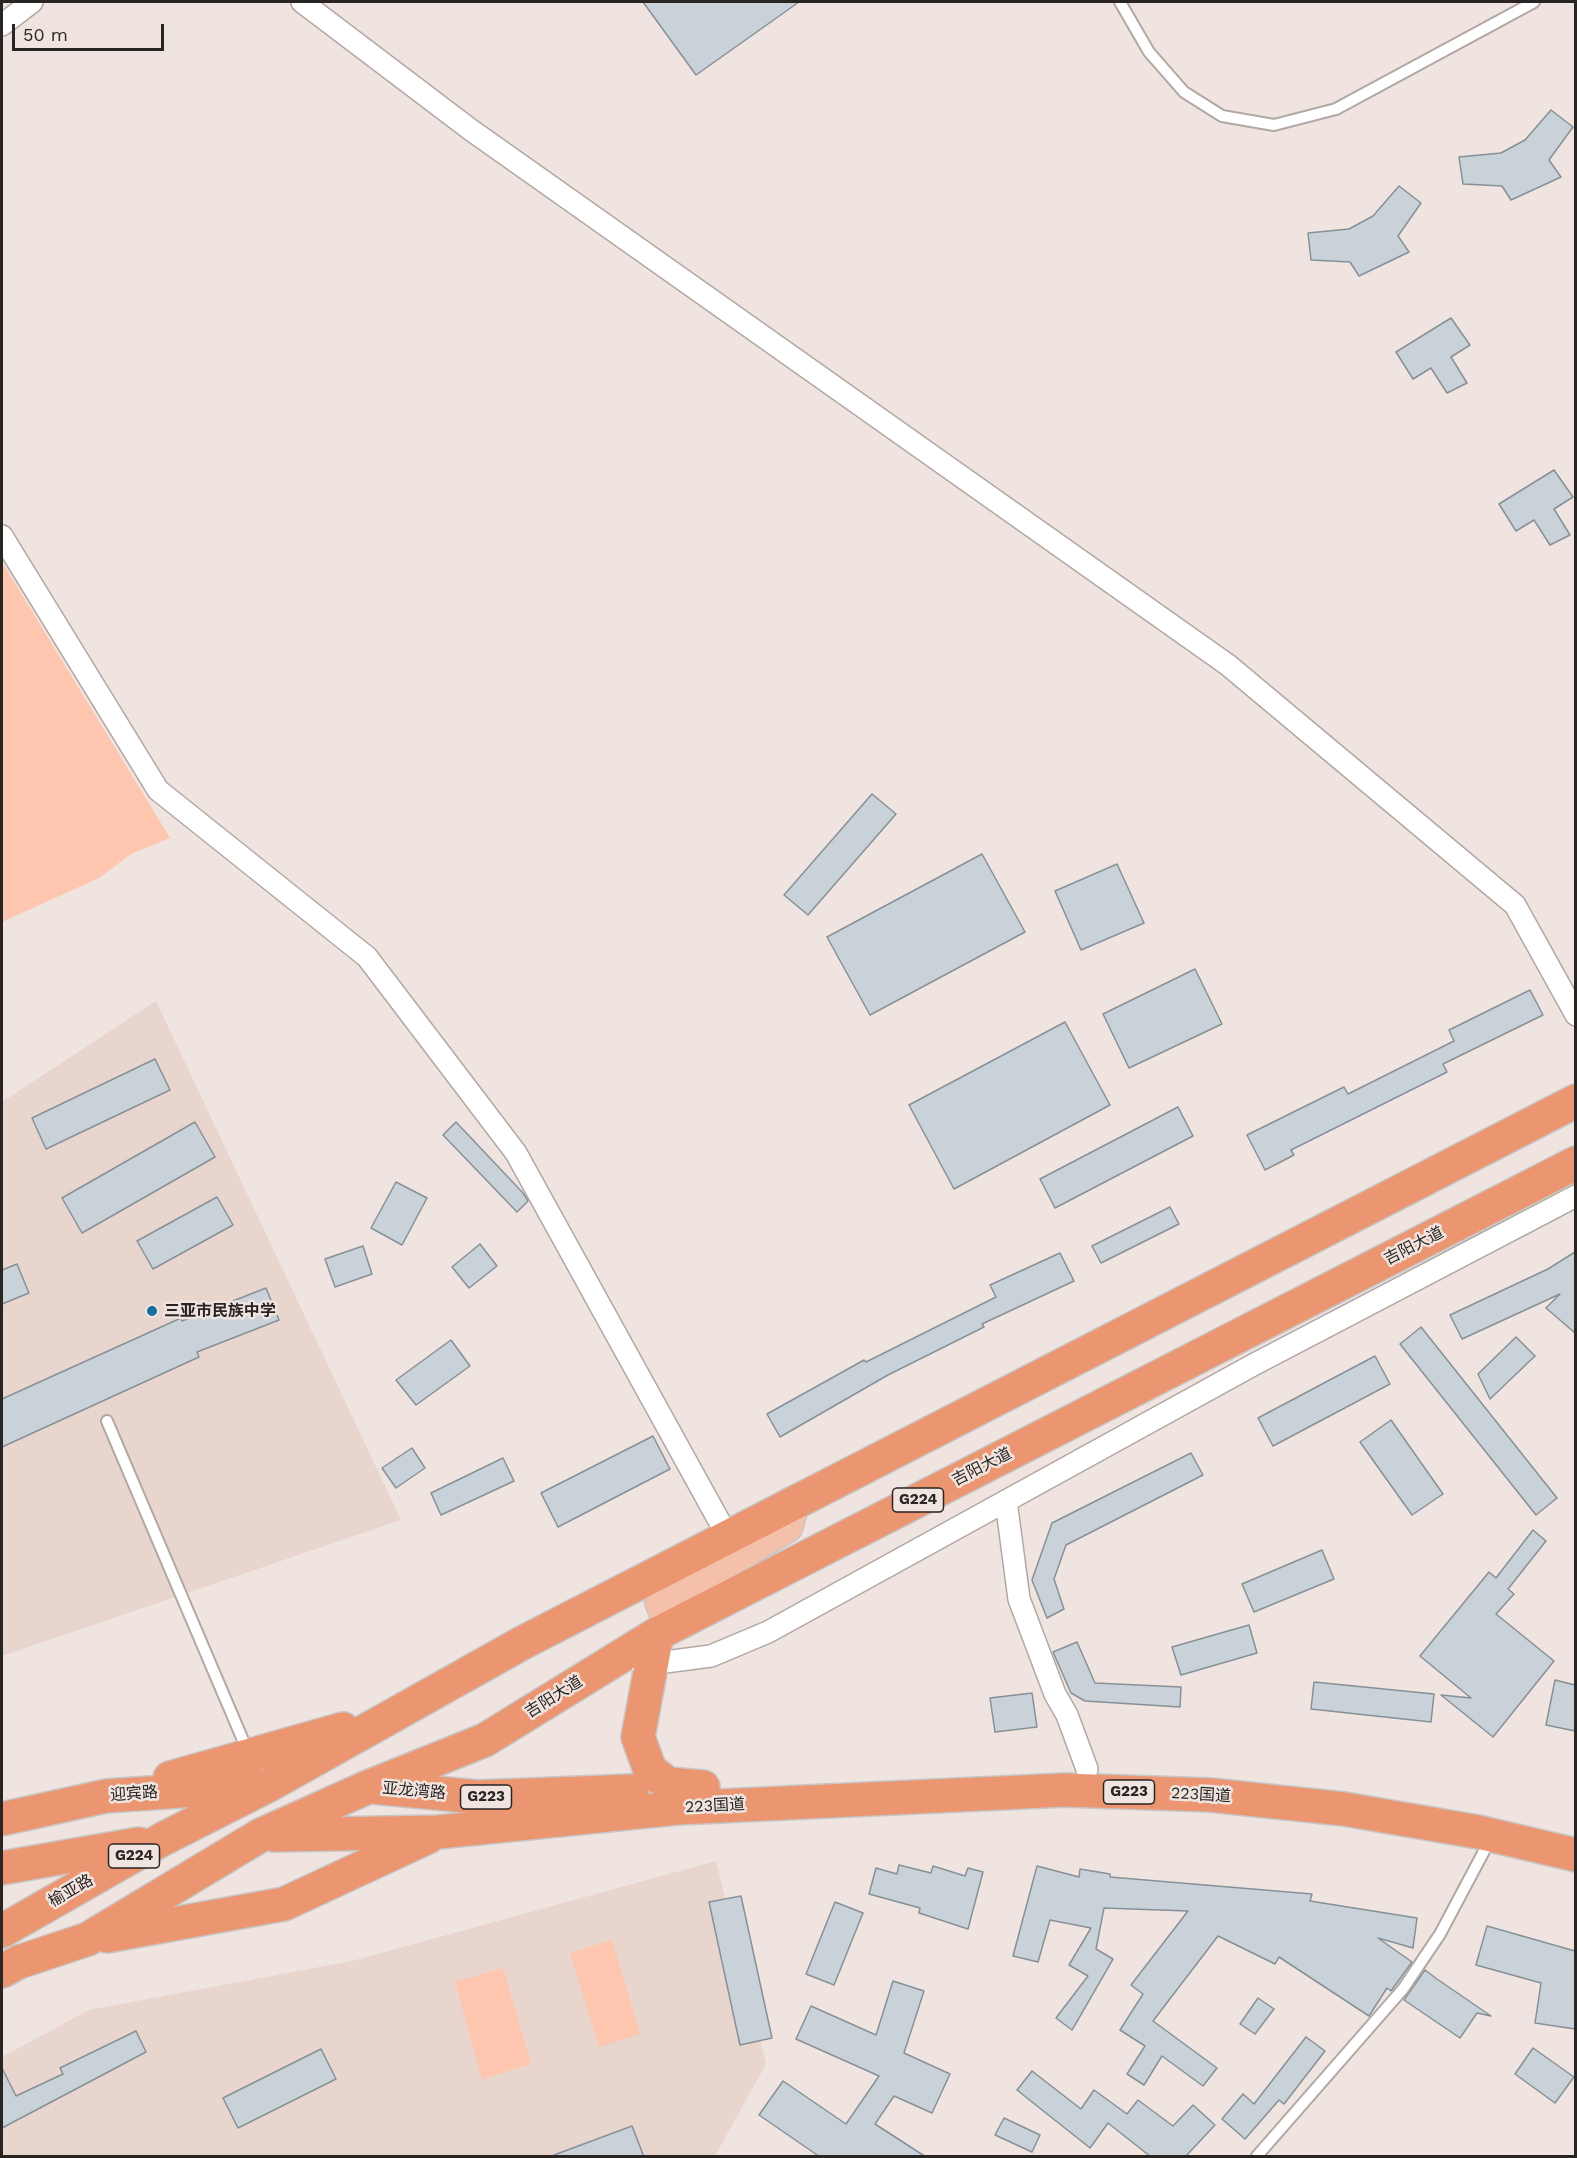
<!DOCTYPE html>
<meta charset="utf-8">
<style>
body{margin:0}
#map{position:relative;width:1577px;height:2158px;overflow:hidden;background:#efe4df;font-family:"Work Sans",sans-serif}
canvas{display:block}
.frame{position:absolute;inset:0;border:3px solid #292523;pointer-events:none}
.scale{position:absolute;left:12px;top:24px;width:152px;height:27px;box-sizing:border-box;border:3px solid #292523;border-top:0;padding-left:8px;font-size:18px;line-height:21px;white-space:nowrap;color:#292523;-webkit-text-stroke:4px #efe4df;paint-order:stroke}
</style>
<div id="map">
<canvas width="1577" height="2158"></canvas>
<div class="frame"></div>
<div class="scale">50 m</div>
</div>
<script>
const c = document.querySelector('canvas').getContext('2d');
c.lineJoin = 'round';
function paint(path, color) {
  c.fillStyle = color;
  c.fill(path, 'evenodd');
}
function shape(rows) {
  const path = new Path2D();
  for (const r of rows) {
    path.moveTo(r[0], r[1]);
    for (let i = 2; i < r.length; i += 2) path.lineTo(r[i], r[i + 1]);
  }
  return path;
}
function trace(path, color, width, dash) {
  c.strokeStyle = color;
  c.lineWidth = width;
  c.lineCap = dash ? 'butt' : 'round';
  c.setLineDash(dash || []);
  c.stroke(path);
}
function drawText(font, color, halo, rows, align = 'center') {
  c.font = font + ' "Work Sans","Noto Sans SC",sans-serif';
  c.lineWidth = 5;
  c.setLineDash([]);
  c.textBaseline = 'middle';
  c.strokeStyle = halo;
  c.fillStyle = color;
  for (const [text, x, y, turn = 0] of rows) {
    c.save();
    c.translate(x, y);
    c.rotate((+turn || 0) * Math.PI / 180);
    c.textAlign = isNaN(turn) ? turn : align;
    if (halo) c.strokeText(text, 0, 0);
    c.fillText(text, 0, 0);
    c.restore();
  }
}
paint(shape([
 [156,1001,401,1520,2,1656,2,1102],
 [716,1861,766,2064,715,2156,2,2156,2,2057,89,2010,352,1961]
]), '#e8d5cd');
paint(shape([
 [2,562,170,838,131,854,99,878,2,922],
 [612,1940,640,2034,599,2047,570,1953],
 [503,1968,531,2064,482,2079,455,1982]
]), '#fec6ae');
const building = shape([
 [643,2,799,2,696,75,643,2],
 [1551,110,1573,127,1549,160,1561,177,1511,200,1502,186,1463,184,1459,157,1501,153,1525,140,1551,110],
 [1399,186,1421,203,1398,236,1409,252,1359,276,1350,262,1311,260,1308,233,1349,229,1373,216,1399,186],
 [1451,318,1470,345,1451,357,1467,383,1447,393,1431,368,1413,379,1396,352,1451,318],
 [1554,470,1573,497,1554,509,1570,535,1550,545,1534,520,1516,531,1499,504,1554,470],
 [872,794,896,814,808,915,784,895,872,794],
 [982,854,1025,932,870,1015,827,937,982,854],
 [1117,864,1144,923,1081,950,1055,891,1117,864],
 [1195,969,1222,1024,1129,1068,1103,1014,1195,969],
 [1530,990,1543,1015,1443,1064,1447,1072,1291,1150,1294,1155,1265,1170,1247,1135,1344,1087,1348,1094,1454,1041,1449,1030,1530,990],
 [1065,1022,1110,1105,954,1189,909,1105,1065,1022],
 [155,1059,170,1090,46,1149,32,1118,155,1059],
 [1178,1107,1193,1136,1055,1208,1040,1179,1178,1107],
 [195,1122,215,1157,82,1233,62,1198,195,1122],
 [456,1122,523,1193,528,1201,517,1212,443,1135,456,1122],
 [396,1182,427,1198,402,1245,371,1228,396,1182],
 [217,1197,233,1225,153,1269,137,1241,217,1197],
 [1170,1207,1179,1224,1101,1263,1092,1246,1170,1207],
 [480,1244,497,1266,469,1288,452,1267,480,1244],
 [363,1246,372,1274,335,1287,325,1259,363,1246],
 [1575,1252,1575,1333,1546,1308,1560,1294,1462,1339,1450,1315,1548,1269,1575,1252],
 [1060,1253,1074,1281,982,1324,984,1327,888,1375,780,1437,767,1414,864,1360,866,1362,996,1297,990,1285,1060,1253],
 [17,1264,29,1293,2,1304,2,1270,17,1264],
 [266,1288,279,1320,197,1352,199,1357,2,1447,2,1399,181,1318,182,1321,266,1288],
 [1421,1327,1557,1498,1536,1515,1400,1344,1421,1327],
 [1516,1337,1535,1356,1490,1399,1478,1374,1516,1337],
 [451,1340,470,1366,416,1405,396,1380,451,1340],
 [1375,1356,1390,1384,1273,1446,1258,1418,1375,1356],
 [1391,1420,1443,1494,1412,1515,1360,1442,1391,1420],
 [653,1436,670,1469,558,1527,541,1493,653,1436],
 [412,1448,425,1468,396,1488,382,1468,412,1448],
 [1191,1453,1203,1475,1066,1545,1054,1579,1064,1609,1047,1618,1032,1580,1052,1523,1191,1453],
 [503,1458,514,1481,441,1515,431,1493,503,1458],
 [1533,1530,1546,1541,1508,1589,1514,1594,1496,1614,1554,1661,1493,1737,1441,1695,1471,1698,1420,1656,1489,1572,1496,1578,1533,1530],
 [1322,1550,1334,1579,1254,1612,1242,1584,1322,1550],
 [1249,1625,1257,1653,1181,1675,1172,1647,1249,1625],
 [1077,1642,1095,1683,1181,1687,1180,1707,1085,1701,1071,1693,1053,1652,1077,1642],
 [1555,1680,1575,1685,1575,1731,1546,1725,1555,1680],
 [1314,1682,1434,1694,1431,1722,1311,1709,1314,1682],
 [1032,1693,1037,1727,995,1732,990,1698,1032,1693],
 [899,1865,931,1873,933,1866,965,1876,968,1868,983,1872,968,1929,919,1913,920,1908,869,1894,876,1868,897,1874,899,1865],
 [1037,1866,1079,1877,1080,1869,1110,1874,1110,1877,1312,1894,1310,1901,1417,1918,1413,1948,1378,1938,1412,1962,1391,1991,1387,1988,1369,2016,1279,1957,1275,1964,1218,1936,1153,2021,1217,2068,1203,2086,1162,2056,1144,2085,1127,2074,1145,2046,1120,2030,1143,1994,1131,1985,1188,1911,1104,1908,1096,1949,1113,1959,1072,2030,1056,2018,1088,1976,1069,1965,1091,1928,1050,1920,1038,1962,1013,1956,1037,1866],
 [741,1896,772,2038,740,2045,709,1902,741,1896],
 [835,1902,863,1913,834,1985,806,1974,835,1902],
 [1487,1926,1575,1951,1575,2029,1535,2023,1541,1983,1476,1965,1487,1926],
 [1425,1970,1437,1979,1491,2016,1477,2013,1460,2038,1404,2000,1425,1970],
 [893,1981,924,1991,904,2053,950,2074,932,2113,894,2096,875,2124,926,2157,820,2157,759,2115,783,2081,846,2124,879,2076,796,2039,811,2006,876,2035,893,1981],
 [1258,1998,1274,2009,1255,2034,1240,2024,1258,1998],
 [136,2031,146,2052,2,2128,2,2068,16,2096,63,2074,60,2068,136,2031],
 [1306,2037,1325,2051,1284,2104,1279,2100,1245,2139,1222,2119,1243,2094,1254,2104,1306,2037],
 [1533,2048,1574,2077,1555,2103,1515,2074,1533,2048],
 [321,2049,336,2079,238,2128,223,2098,321,2049],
 [1032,2071,1081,2109,1094,2090,1127,2114,1138,2100,1173,2126,1193,2105,1215,2125,1185,2157,1151,2157,1108,2123,1090,2148,1017,2090,1032,2071],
 [1004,2118,1040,2135,1032,2152,995,2135,1004,2118],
 [632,2126,644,2157,555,2157,554,2155,632,2126]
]);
paint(building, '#c8d2d8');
trace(building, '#879096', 1.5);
const lane = shape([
 [1120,2,1149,52,1184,92,1222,116,1274,125,1336,109,1534,2],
 [107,1421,248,1752],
 [1257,2156,1403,1989,1440,1934,1491,1838]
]);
const street = shape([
 [302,2,471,130,1228,665,1515,905,1576,1015],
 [2,25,32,2],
 [2,536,158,790,367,957,516,1153,728,1537],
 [1006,1501,1019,1599,1055,1694,1067,1715,1087,1769],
 [642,1665,711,1656,768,1632,1253,1365,1576,1196]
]);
const primary = shape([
 [683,1621,668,1617,662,1602,687,1584,786,1526,792,1504]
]);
const highway = shape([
 [657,1634,638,1737,650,1770,668,1784,703,1787],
 [170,1778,343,1729],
 [372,1787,478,1797,632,1791],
 [2,1819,106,1796,255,1786],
 [274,1835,438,1832,677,1808,1065,1790,1210,1795,1344,1809,1478,1832,1576,1855],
 [2,1868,139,1844],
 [2,1931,161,1840,269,1785,524,1642,1576,1101],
 [107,1936,284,1904,428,1837],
 [2,1971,19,1962,88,1939,261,1835,368,1787,485,1740,657,1634,1576,1163]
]);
trace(lane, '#b2a8a3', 14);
trace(street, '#b2a8a3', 24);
trace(primary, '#c7c6c6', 36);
trace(highway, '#c7c6c6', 36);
trace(lane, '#fff', 10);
trace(street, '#fff', 21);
trace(primary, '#f4c0aa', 33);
trace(highway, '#ec9671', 33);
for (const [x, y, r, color] of [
 [152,1311,6,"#16709f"]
]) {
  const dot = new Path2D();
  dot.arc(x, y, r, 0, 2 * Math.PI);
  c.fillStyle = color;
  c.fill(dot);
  trace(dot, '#efe4df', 2);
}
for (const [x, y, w] of [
 [918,1500,51],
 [1129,1792,51],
 [486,1797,51],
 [134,1856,51]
]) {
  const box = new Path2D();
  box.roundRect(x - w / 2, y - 12, w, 24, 4.5);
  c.fillStyle = '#efe4df';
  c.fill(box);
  trace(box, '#292523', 1.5);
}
drawText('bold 15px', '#292523', null, [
 ["G224",918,1500],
 ["G223",1129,1792],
 ["G223",486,1797],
 ["G224",134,1856]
]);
drawText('16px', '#292523', '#efe4df', [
 ["吉阳大道",1414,1246,-27],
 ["吉阳大道",982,1467,-27],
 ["吉阳大道",554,1697,-32],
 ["亚龙湾路",414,1791,5],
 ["迎宾路",134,1794,-4],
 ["223国道",1201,1795,3],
 ["223国道",715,1806,-3],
 ["榆亚路",71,1891,-30]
]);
drawText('bold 16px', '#292523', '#efe4df', [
 ["三亚市民族中学",164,1311]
], 'left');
</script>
